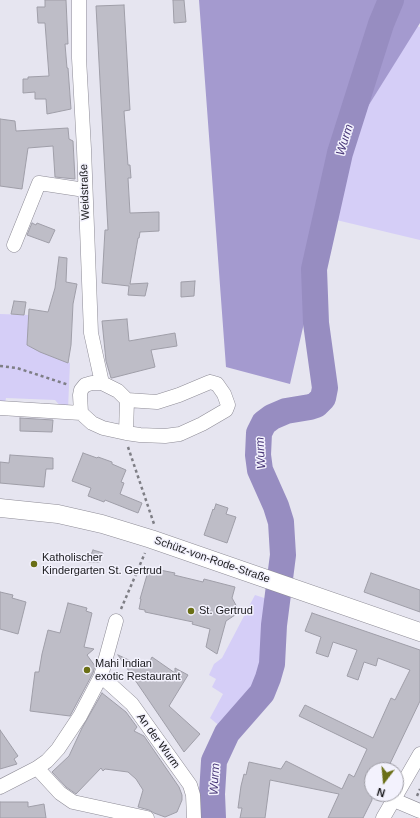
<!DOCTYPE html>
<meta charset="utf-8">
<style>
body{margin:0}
#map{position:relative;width:420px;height:818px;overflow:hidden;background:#e6e5f0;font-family:Arial,sans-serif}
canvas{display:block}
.north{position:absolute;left:364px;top:762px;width:40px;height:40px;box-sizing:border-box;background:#f3f2fd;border:1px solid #9c9ba3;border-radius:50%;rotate:196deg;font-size:11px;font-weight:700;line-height:16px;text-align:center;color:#19191c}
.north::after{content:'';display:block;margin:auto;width:14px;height:18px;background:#6a6f15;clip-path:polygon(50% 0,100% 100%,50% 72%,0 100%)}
</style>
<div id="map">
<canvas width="420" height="818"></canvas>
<div class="north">N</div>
</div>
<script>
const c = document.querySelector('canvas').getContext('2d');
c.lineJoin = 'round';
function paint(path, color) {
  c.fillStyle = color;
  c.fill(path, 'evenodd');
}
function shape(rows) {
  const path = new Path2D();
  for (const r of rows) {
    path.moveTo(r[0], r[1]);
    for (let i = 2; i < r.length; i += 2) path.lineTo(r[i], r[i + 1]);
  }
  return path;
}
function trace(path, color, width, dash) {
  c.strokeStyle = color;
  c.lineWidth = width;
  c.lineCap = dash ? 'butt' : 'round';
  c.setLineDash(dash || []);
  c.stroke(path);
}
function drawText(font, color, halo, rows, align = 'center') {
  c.font = font + ' Arial,sans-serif';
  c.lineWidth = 3;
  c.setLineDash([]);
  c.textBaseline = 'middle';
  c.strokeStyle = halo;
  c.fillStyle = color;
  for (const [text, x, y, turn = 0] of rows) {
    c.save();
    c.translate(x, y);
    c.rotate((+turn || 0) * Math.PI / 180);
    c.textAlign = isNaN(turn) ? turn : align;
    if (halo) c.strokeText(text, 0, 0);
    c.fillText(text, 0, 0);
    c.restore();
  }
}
paint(shape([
 [417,26,420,27,420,240,328,218,362,116],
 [0,314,29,315,27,345,70,363,68,409,61,407,55,400,6,398,5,404,0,404],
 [255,595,289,606,283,647,283,665,276,683,260,708,233,739,217,761,204,754,222,728,210,718,223,694,212,687,216,679,209,675,214,664,222,658]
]), '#d5cef7');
paint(shape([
 [199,0,420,0,420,23,362,116,328,218,290,384,226,367]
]), '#a49acf');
trace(shape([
 [213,818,212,794,214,761,227,733,262,693,268,678,272,664,274,625,283,555,281,522,276,506,260,470,258,455,259,433,264,423,272,417,286,411,310,407,316,405,323,398,325,388,316,323,314,269,340,153,381,24,391,0]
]), '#978dc1', 26);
const building = shape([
 [45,0,66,0,68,44,65,44,67,68,68,68,71,109,47,114,46,99,35,99,35,92,23,93,23,79,28,79,28,77,49,76,45,23,38,23,37,7,45,7,45,0],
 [173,0,184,0,186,22,174,23,173,0],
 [124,5,130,110,124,111,128,165,130,165,131,178,128,178,130,213,159,212,159,231,140,232,139,238,138,238,130,284,148,283,145,296,128,295,129,286,102,283,105,230,108,230,96,6,124,5],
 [0,119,15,121,16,131,68,128,69,139,73,141,75,179,55,177,53,146,28,148,22,189,0,186,0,119],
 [32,223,36,225,37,223,55,230,49,243,27,235,32,223],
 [59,257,67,258,66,282,77,284,73,304,71,345,68,363,40,352,27,345,29,309,48,312,55,288,59,257],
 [195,281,194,296,181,297,181,282,195,281],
 [14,301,26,302,24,315,11,314,14,301],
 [127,319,129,341,175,333,177,346,151,350,155,367,112,378,111,378,106,361,102,321,127,319],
 [20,418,53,420,52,432,20,431,20,418],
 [83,453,97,458,98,457,112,462,112,464,126,470,121,482,124,483,120,494,142,503,138,513,105,500,104,502,88,496,91,488,72,481,83,453],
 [10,455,53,458,53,469,46,469,44,487,0,483,0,462,9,463,10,455],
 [216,504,228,508,226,514,236,517,227,543,204,535,213,509,214,510,216,504],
 [93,550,103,553,100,562,88,562,93,550],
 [149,568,155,570,155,569,175,573,174,575,203,582,204,579,235,587,232,598,237,607,235,615,226,621,217,654,206,647,210,629,192,624,193,622,145,612,145,610,139,609,141,599,140,599,149,568],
 [371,573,420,590,420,612,364,592,371,573],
 [0,592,13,595,12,598,26,602,18,634,0,629,0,592],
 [68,603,87,608,86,611,92,613,84,647,94,649,87,655,95,666,93,673,70,716,30,711,35,672,39,672,42,654,48,630,60,633,68,603],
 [312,613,420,650,420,701,387,770,372,770,372,800,363,818,328,818,339,794,270,780,265,818,240,818,242,808,238,808,241,786,244,774,246,775,249,762,281,769,286,761,342,789,349,774,354,777,367,749,299,716,305,705,373,738,391,698,395,700,410,670,378,658,376,666,364,662,358,680,347,676,357,650,333,642,328,657,316,653,321,637,305,631,312,613],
 [118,655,146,668,152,657,175,673,175,668,188,675,169,706,200,734,184,752,118,655],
 [102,693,126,712,137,727,134,731,144,736,179,787,182,795,182,800,177,812,165,817,154,813,149,810,138,807,143,790,136,779,128,772,105,769,103,771,101,768,76,794,66,787,52,772,69,756,82,728,102,693],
 [0,730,18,756,14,759,17,764,0,769,0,730],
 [0,802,28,802,28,807,44,804,46,818,0,818,0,802]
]);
paint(building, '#bebdc7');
trace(building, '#9f9ea8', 1);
const minor = shape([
 [79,0,79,58,84,149,91,333,102,383],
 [14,245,39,183,85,190],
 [210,382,217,384,224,394,228,405,226,410,202,424,180,434,165,436,140,435,126,433,103,428,92,423,81,413,80,395,81,390,85,385,92,383,102,383,118,391,127,400,157,402,179,395,210,382],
 [0,408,81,413],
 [126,433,127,400],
 [101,676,132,704,190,785,193,795,194,818],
 [37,768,60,793,73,802,147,818],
 [0,787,37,768,47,761,58,749,80,716,101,676,116,621],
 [394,800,420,811],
 [383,818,420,754]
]);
const major = shape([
 [0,508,58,514,102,524,151,539,420,632]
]);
trace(minor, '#8e8c96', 15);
trace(major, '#8e8c96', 19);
trace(shape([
 [0,366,17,368,69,385],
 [128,447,154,524],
 [121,609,145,553],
 [417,796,420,789]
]), '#7e7e85', 2.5, [3, 3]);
trace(minor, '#fff', 14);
trace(major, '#fff', 18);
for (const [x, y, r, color] of [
 [34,564,4,"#6a6f15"],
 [191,611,4,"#6a6f15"],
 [87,670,4,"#6a6f15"]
]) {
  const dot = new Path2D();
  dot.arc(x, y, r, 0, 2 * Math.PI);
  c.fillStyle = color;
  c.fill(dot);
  trace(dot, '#f3f2fd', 1.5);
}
drawText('11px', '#19191c', '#f3f2fd', [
 ["Weidstraße",85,192,-92],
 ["Schütz-von-Rode-Straße",212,560,19],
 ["An der Wurm",158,741,54]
]);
drawText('11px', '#19191c', '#f3f2fd', [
 ["Katholischer",42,558],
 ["Kindergarten St. Gertrud",42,571],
 ["St. Gertrud",199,611],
 ["Mahi Indian",95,664],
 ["exotic Restaurant",95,677]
], 'left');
drawText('italic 12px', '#483778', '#f3f2fd', [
 ["Wurm",345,140,-73],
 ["Wurm",261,453,-93],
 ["Wurm",215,779,-87]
]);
</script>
